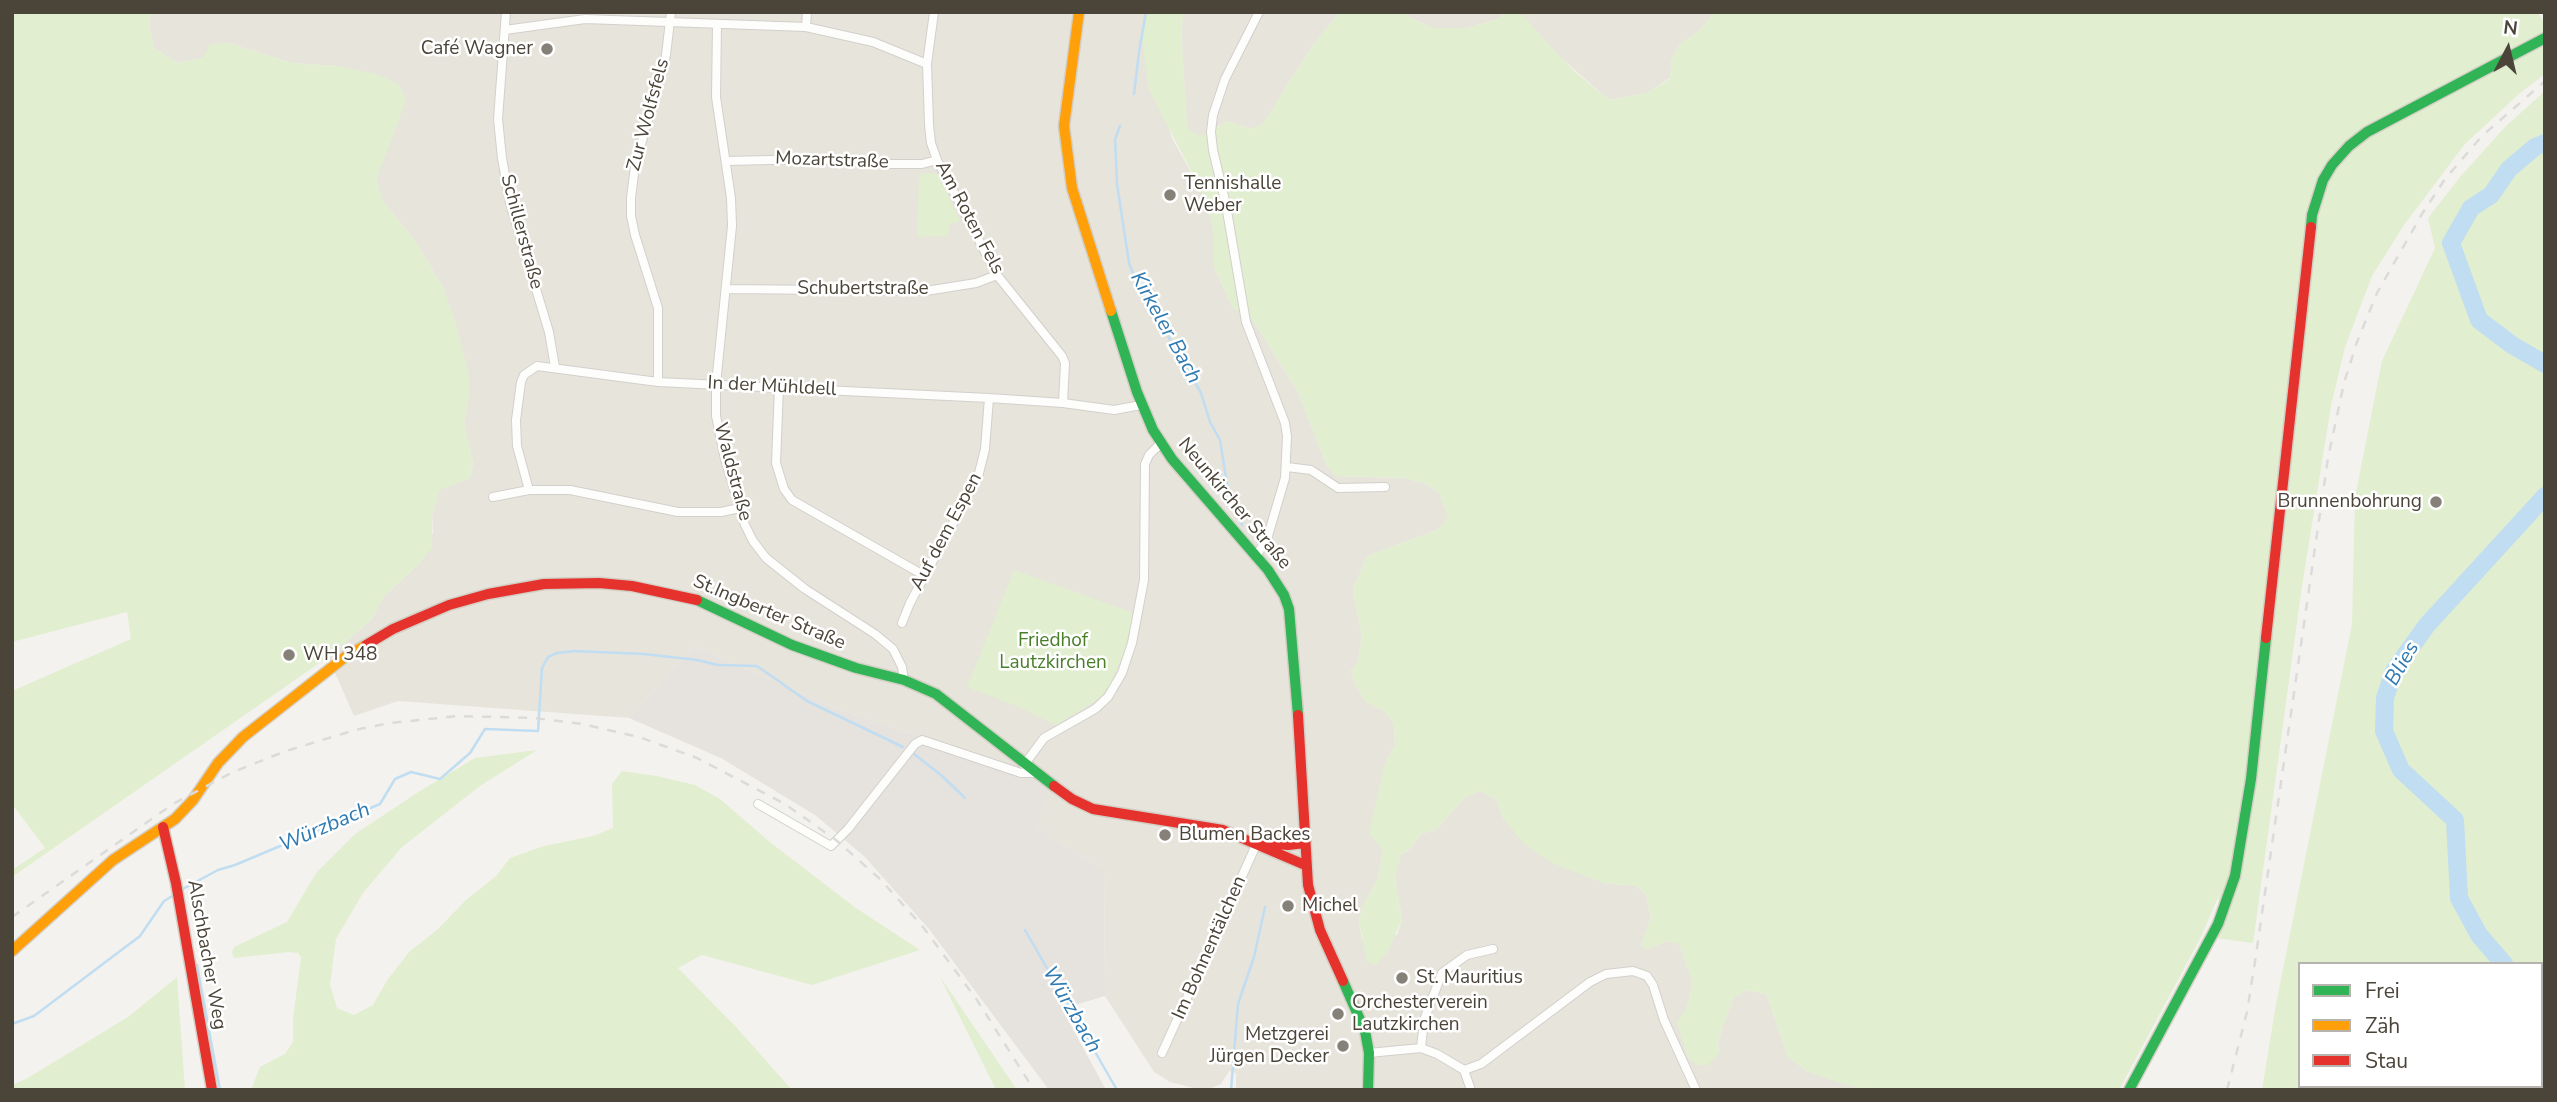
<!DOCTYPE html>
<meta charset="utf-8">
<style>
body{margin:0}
#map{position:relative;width:2557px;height:1102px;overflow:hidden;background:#f4f2ee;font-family:"Nunito Sans",sans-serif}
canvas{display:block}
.frame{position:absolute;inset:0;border:14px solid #4b4439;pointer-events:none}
.legend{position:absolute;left:2298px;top:962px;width:245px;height:126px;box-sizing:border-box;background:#fff;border:2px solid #b7b4b0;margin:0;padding:9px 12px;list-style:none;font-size:21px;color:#4b4439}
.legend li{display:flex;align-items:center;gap:14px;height:35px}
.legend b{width:35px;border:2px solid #b7b4b0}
.north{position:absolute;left:2473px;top:14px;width:70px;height:70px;-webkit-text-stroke:5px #fff;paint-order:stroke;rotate:7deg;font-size:19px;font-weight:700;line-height:28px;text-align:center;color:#4b4439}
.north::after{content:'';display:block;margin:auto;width:24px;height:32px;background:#4b4439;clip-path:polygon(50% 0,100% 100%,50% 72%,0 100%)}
</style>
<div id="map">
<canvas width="2557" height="1102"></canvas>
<div class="frame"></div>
<ul class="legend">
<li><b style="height:9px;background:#30b455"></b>Frei</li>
<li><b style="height:9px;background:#ff9f0a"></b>Zäh</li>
<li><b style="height:9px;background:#e5322d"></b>Stau</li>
</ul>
<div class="north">N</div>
</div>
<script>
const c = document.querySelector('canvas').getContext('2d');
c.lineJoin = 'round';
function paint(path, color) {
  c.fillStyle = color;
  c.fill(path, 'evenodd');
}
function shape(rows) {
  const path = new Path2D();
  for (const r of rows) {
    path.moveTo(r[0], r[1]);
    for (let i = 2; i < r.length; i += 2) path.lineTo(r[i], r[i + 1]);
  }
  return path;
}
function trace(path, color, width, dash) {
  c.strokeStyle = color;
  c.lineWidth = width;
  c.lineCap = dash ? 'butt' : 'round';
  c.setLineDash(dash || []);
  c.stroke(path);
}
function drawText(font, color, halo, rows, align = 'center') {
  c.font = font + ' "Nunito Sans",sans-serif';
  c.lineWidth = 5;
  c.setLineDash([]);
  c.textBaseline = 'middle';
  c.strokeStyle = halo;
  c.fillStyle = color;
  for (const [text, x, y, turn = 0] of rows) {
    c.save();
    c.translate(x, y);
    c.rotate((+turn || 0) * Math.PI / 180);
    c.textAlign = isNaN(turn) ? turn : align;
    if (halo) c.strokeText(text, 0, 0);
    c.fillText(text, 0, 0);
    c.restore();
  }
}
paint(shape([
 [151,12,1147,12,1142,40,1172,138,1205,198,1214,233,1214,267,1233,308,1251,317,1298,392,1327,466,1336,476,1404,478,1424,483,1439,492,1449,519,1437,530,1367,556,1353,590,1362,637,1358,663,1351,671,1356,686,1365,701,1384,711,1394,723,1395,745,1384,766,1383,850,1378,878,1362,908,1359,920,1362,940,1397,935,1402,920,1395,879,1400,855,1409,850,1421,834,1436,830,1465,797,1480,791,1497,800,1503,818,1603,883,1636,886,1646,895,1651,917,1641,945,1648,949,1667,941,1679,943,1693,983,1686,1010,1719,1054,1718,1041,1733,998,1747,990,1766,994,1788,1057,1807,1071,1866,1090,1236,1090,1236,1073,1229,1071,1221,1084,1211,1088,1194,1088,1170,1082,1154,1072,1105,996,1104,871,1036,826,952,747,830,706,694,646,629,718,398,701,354,716,328,657,372,619,383,597,420,563,433,533,432,513,440,489,470,478,473,463,464,424,469,393,444,289,415,241,382,200,376,178,386,152,337,66,292,63,228,43,203,58,178,63,154,48,149,25],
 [1184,12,1340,12,1311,48,1263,124,1251,129,1227,121,1205,135,1196,135,1187,128,1181,29],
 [1400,12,1506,12,1498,19,1467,28,1432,28],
 [1509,12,1715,12,1700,30,1678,46,1672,60,1670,78,1647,93,1609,100]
]), '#e7e4dc');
paint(shape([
 [694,646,830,706,952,747,1016,765,1050,788,1036,826,1104,871,1105,996,1062,1009,1106,1090,1049,1090,929,929,864,856,815,815,721,758,629,718]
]), '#e6e2de');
paint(shape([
 [12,12,151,12,149,25,154,48,178,63,203,58,210,44,228,43,292,63,337,66,376,74,400,85,406,101,377,178,382,200,415,241,444,289,456,324,469,375,469,393,464,424,473,463,470,478,440,490,432,513,432,548,420,563,383,597,372,619,328,657,12,877,12,870,45,848,12,804,12,691,131,639,127,612,12,642],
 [1147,12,1184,12,1181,29,1187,127,1196,135,1205,135,1227,121,1251,129,1263,124,1311,48,1340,12,1400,12,1432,28,1467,28,1498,19,1506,12,1522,15,1573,70,1609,100,1647,93,1670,79,1672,60,1678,46,1700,30,1715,12,2537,12,2545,24,2545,74,2520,93,2465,144,2404,225,2372,276,2345,347,2331,406,2302,586,2253,943,2216,938,2219,895,2201,937,2119,1090,1866,1090,1831,1080,1807,1071,1788,1057,1766,994,1747,990,1733,998,1718,1041,1719,1053,1708,1065,1697,1065,1688,1058,1677,1022,1686,1010,1693,983,1679,944,1667,941,1648,949,1641,945,1651,917,1646,895,1636,886,1603,883,1554,864,1523,843,1503,818,1497,800,1480,791,1465,797,1436,830,1421,834,1409,850,1400,855,1395,879,1402,920,1387,953,1376,965,1367,962,1359,921,1362,908,1378,878,1383,850,1369,834,1384,766,1395,745,1394,723,1384,711,1365,701,1356,686,1351,670,1358,662,1362,637,1353,590,1367,556,1437,530,1448,518,1439,492,1424,483,1404,478,1336,476,1327,466,1298,392,1251,317,1233,308,1214,267,1214,233,1205,198,1149,90,1142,40],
 [2545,91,2545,1090,2262,1090,2276,1004,2352,624,2355,497,2382,361,2435,248,2428,218,2460,177,2506,126],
 [2300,964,2541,964,2541,1086,2300,1086],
 [935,173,938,175,960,221,949,225,948,236,917,237,919,180,921,174],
 [1014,570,1134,613,1125,650,1110,685,1099,699,1056,725,1019,707,967,687],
 [537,750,480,786,402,847,363,893,336,939,330,984,337,1008,354,1015,373,1005,388,979,410,951,437,930,466,900,496,876,510,858,544,846,593,836,613,828,612,784,622,771,657,776,695,785,720,799,771,843,856,908,920,950,812,985,702,955,678,968,737,1028,792,1090,251,1090,260,1067,285,1054,293,1042,293,1019,301,958,298,953,289,952,234,958,232,952,234,947,287,922,316,873,355,834,420,791,475,758],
 [939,975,1017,1090,996,1090],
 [177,977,185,1090,12,1090,12,1085,26,1079,128,1017]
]), '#e1eecf');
trace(shape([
 [1134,94,1139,52,1146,12],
 [1120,126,1115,139,1117,184,1129,263,1136,281,1201,393,1210,422,1220,440,1227,484,1242,525],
 [914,754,941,775,965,798],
 [179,891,218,870,235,865,380,804,395,779,411,772,440,779,470,753,485,729,538,731,542,668,548,657,557,653,574,651,644,654,697,660,718,665,757,666,807,701,903,747],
 [1025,930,1117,1090],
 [197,965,220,1090],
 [12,1024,34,1016,140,936,164,901,174,895],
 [1231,1090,1238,1004,1254,957,1265,907]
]), '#c0ddf1', 2.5);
trace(shape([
 [2545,143,2535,147,2509,169,2491,195,2471,208,2451,243,2479,320,2512,345,2545,364],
 [2504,964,2479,935,2459,898,2455,820,2401,770,2384,731,2385,698,2394,671,2427,625,2545,496],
 [2541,995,2545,997]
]), '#c0ddf1', 18);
const street = shape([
 [506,12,498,119,502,158,510,203,549,332,555,367],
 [934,12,927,64,929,125,931,143,937,160,997,275,1062,356,1065,363,1063,403],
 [717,24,716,97,731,198,732,226,716,384,716,416,725,459,745,525,753,541,766,558,805,589,875,634,893,649,902,667,904,680],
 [806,27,807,12],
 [505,30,585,19,806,27,873,42,927,64],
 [726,161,816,159,892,164,922,164,937,160],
 [727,289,926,291,976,283,997,275],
 [658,382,658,308,635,235,631,216,631,198,635,166,666,55,671,12],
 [779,387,776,463,784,489,792,500,925,576],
 [1287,467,1311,470,1338,488,1385,487],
 [529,490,517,446,516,420,521,382,524,375,537,366,658,382,989,398,1063,403,1114,410,1141,405],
 [493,497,529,490,570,490,678,512,721,512,740,508],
 [1256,556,1267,539,1285,478,1287,436,1285,423,1246,322,1226,205,1213,150,1211,132,1213,115,1225,79,1259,12],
 [902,623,910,603,978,477,985,449,989,398],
 [1024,765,1044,738,1095,709,1108,697,1122,673,1132,643,1144,580,1145,464,1149,455,1161,443],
 [758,804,831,846,848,829,915,744,922,740,1021,773,1035,773],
 [1421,1048,1424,1020,1442,973,1467,955,1493,949],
 [1162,1053,1257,843],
 [1369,1053,1421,1048,1437,1054,1464,1070],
 [1464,1070,1481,1064,1590,982,1606,974,1633,971,1647,976,1653,985,1664,1020,1696,1090],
 [1464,1070,1471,1090]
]);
const fast = shape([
 [2311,227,2312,215,2323,180,2332,165,2349,146,2367,132,2545,38],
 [1111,311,1137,392,1153,430,1172,459,1268,570,1284,595,1289,609,1298,715],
 [697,600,792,645,856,668,904,680,936,694,1054,786],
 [1343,981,1365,1031,1369,1053,1368,1090],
 [2129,1090,2218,924,2235,876,2251,779,2266,638]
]);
const slow = shape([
 [1079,12,1064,126,1072,188,1111,311],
 [12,951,113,860,175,819,193,800,218,763,243,737,345,657,366,645]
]);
const jam = shape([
 [2266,638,2311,227],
 [366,645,393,629,449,605,488,594,544,584,599,583,632,586,697,600],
 [1298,715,1308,885,1320,930,1343,981],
 [1054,786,1072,799,1093,809,1223,830,1305,865],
 [163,827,176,883,212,1090],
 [1264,843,1288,845,1305,843]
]);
trace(street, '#d2d0cb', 10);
trace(fast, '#d3cfc5', 13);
trace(slow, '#d3cfc5', 13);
trace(jam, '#d3cfc5', 13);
trace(street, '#fdfdfc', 8);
trace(fast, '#30b455', 10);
trace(slow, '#ff9f0a', 10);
trace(jam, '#e5322d', 10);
trace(shape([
 [12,917,173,804,233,772,286,751,355,730,390,723,458,716,534,718,582,724,639,737,697,758,785,804,836,840,880,879,923,927,977,1000,1034,1090],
 [2227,1090,2247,1012,2256,955,2328,458,2344,383,2357,342,2377,293,2422,214,2445,179,2482,136,2545,81]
]), '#dbdbda', 2.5, [9, 9]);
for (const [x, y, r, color] of [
 [547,49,7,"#868178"],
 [1170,195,7,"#868178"],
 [2436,502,7,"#868178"],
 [289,655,7,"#868178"],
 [1165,835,7,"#868178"],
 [1288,906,7,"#868178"],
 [1402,978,7,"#868178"],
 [1338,1014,7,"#868178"],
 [1343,1046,7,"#868178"]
]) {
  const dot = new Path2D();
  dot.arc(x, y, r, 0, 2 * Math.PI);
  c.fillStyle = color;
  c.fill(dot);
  trace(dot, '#fff', 2.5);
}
drawText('19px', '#4b4439', '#fff', [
 ["Café Wagner",533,49,"right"],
 ["Tennishalle",1184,184],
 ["Weber",1184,206],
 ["Brunnenbohrung",2422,502,"right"],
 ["WH 348",303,655],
 ["Blumen Backes",1179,835],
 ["Michel",1302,906],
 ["St. Mauritius",1416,978],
 ["Orchesterverein",1352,1003],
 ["Lautzkirchen",1352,1025],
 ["Metzgerei",1329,1035,"right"],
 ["Jürgen Decker",1329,1057,"right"]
], 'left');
drawText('19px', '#4b4439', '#fff', [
 ["Zur Wolfsfels",649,115,-75],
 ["Mozartstraße",832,161,2],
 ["Am Roten Fels",969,218,62],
 ["Schillerstraße",521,232,75],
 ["Schubertstraße",863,289],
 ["In der Mühldell",772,387,3],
 ["Waldstraße",732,472,75],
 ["Neunkircher Straße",1234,504,50],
 ["Auf dem Espen",947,532,-62],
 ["St.Ingberter Straße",769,613,23],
 ["Im Bohnentälchen",1210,948,-66],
 ["Alschbacher Weg",206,955,80]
]);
drawText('19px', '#4a7f2a', '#fff', [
 ["Friedhof",1053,641],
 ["Lautzkirchen",1053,663]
]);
drawText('italic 21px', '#2e7ab2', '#fff', [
 ["Kirkeler Bach",1165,328,61],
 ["Blies",2403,664,-60],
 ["Würzbach",325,828,-23],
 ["Würzbach",1071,1010,60]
]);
</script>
